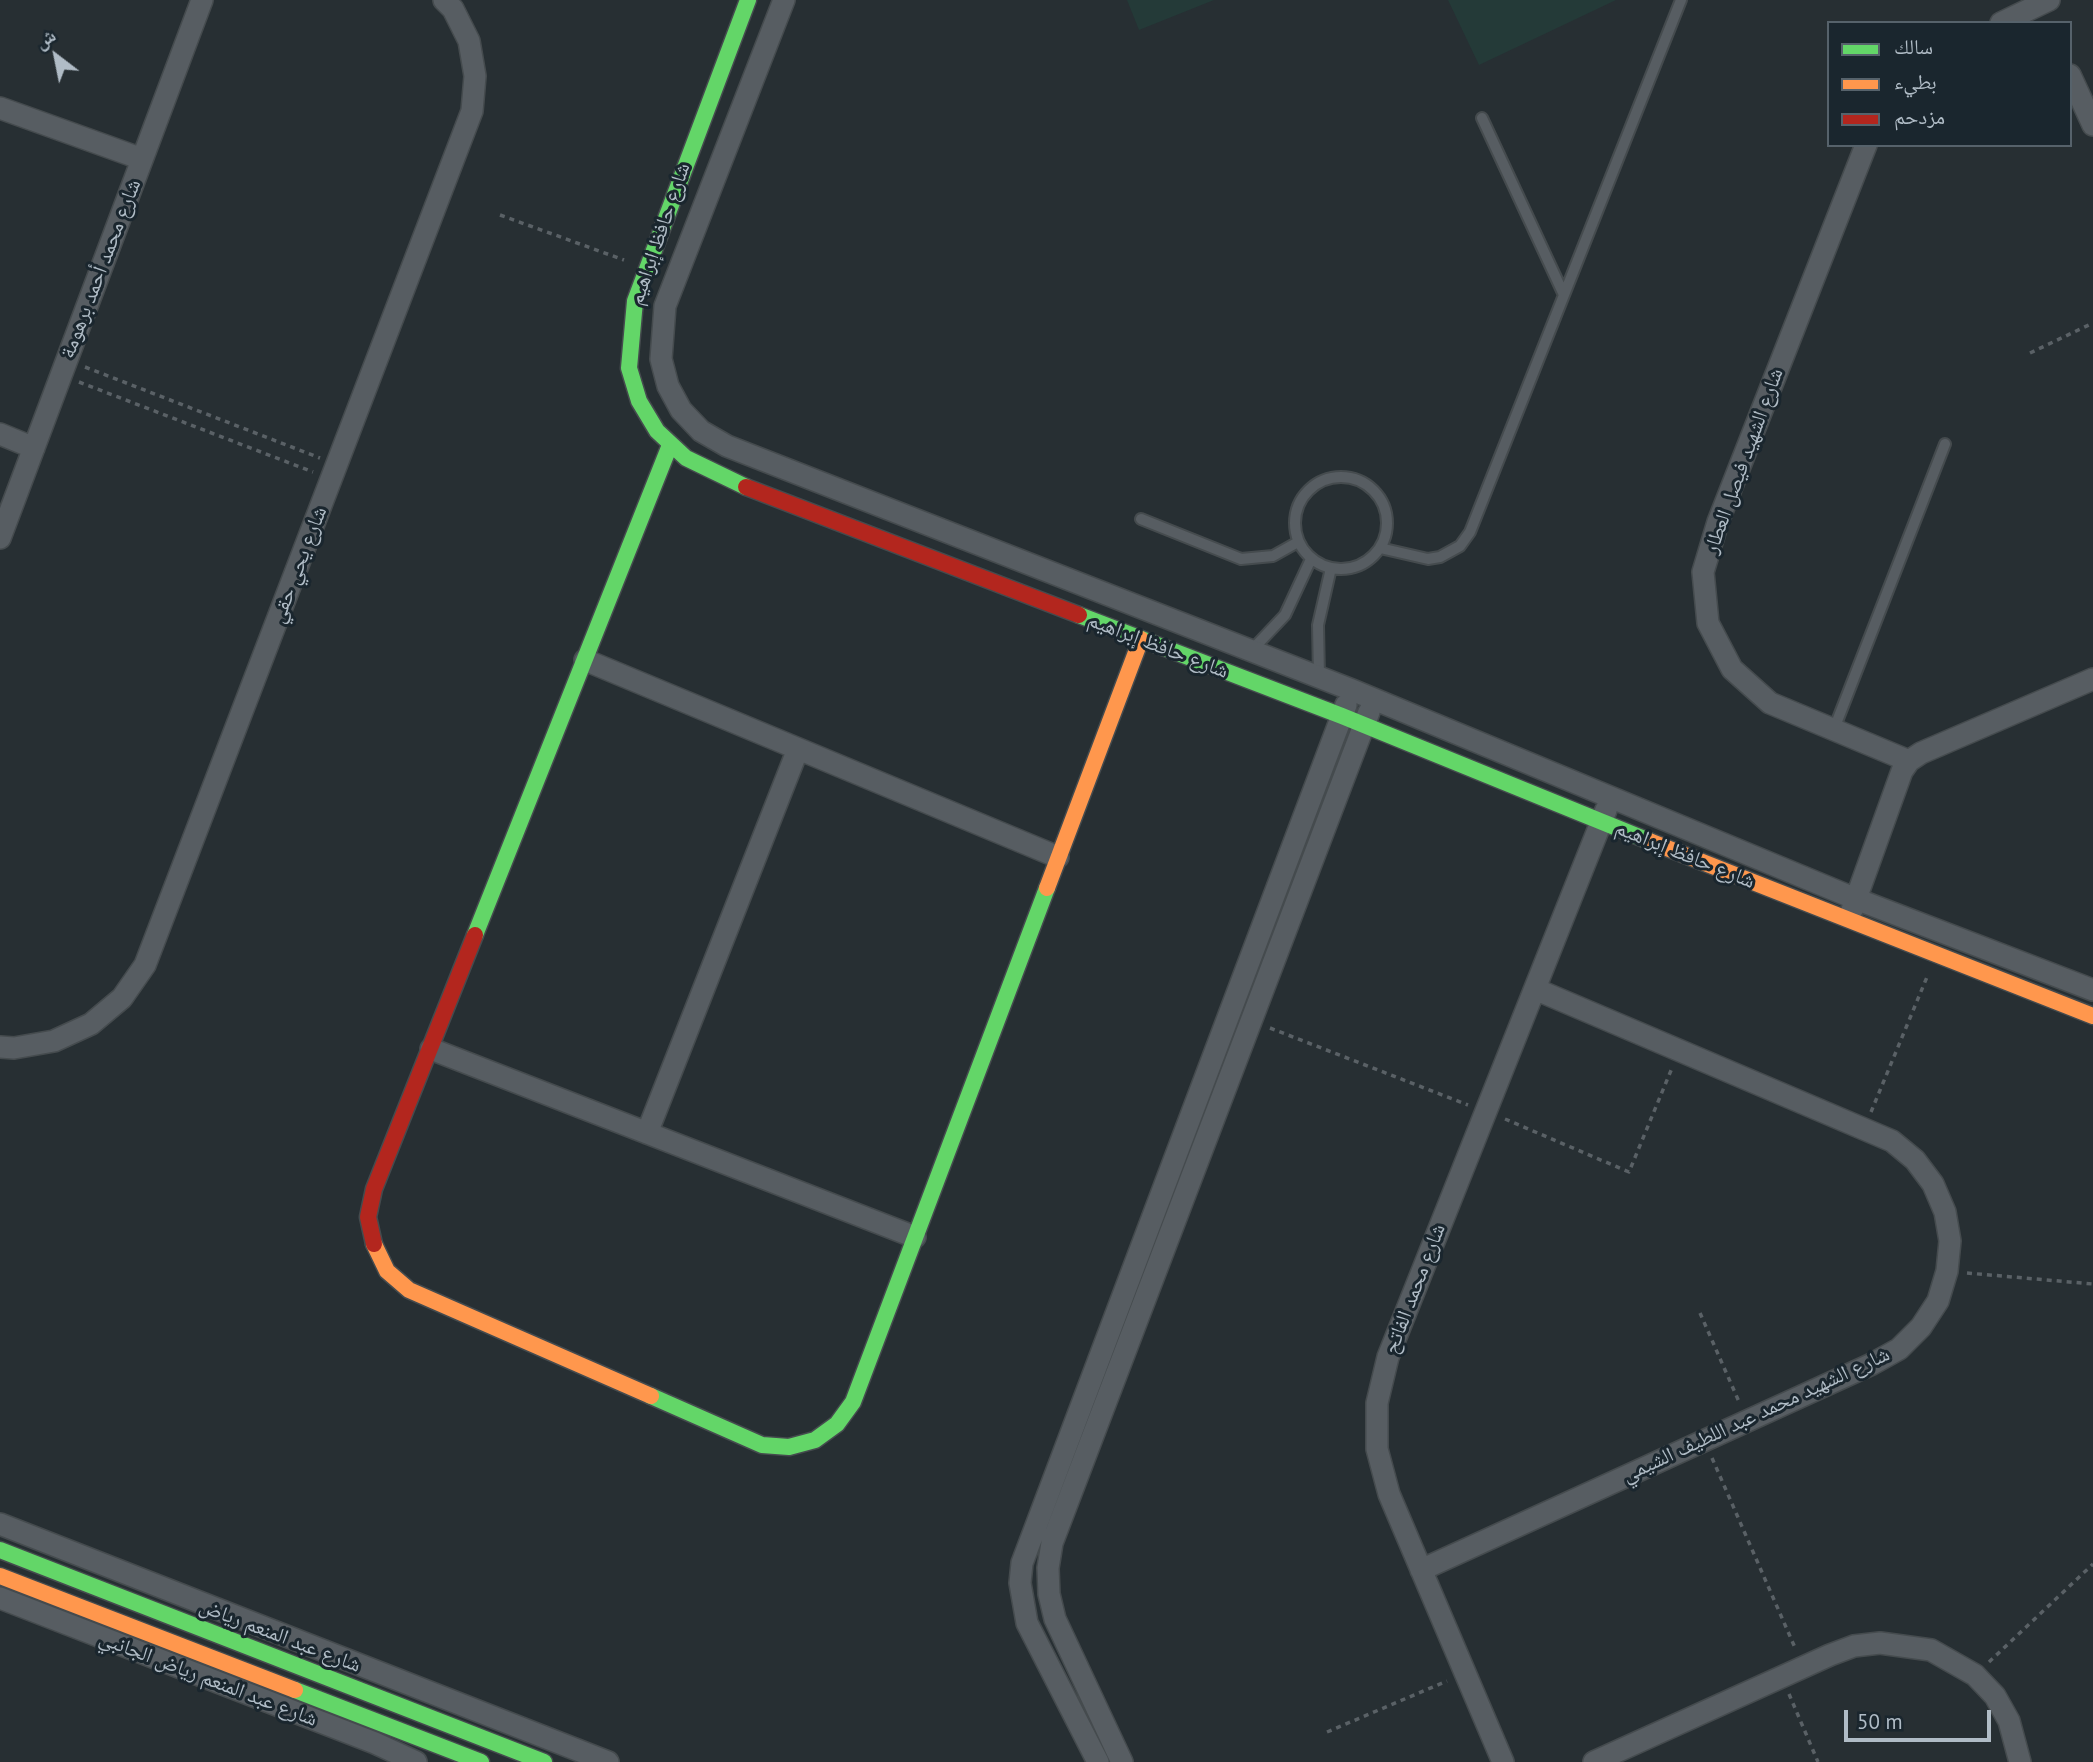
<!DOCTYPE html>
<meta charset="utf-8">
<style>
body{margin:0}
#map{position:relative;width:2093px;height:1762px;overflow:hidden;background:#272f33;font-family:"PT Sans","Noto Naskh Arabic",sans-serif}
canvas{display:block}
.legend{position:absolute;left:1827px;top:21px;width:245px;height:126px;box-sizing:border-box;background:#1a262e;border:2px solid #56626b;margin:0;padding:9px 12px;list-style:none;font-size:21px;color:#b0bcc6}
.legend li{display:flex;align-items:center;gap:14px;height:35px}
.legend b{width:35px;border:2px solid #56626b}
.north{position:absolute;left:21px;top:21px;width:70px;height:70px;-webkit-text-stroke:5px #1a262e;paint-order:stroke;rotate:328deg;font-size:19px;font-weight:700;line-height:28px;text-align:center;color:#b0bcc6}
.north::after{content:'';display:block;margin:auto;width:24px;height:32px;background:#b0bcc6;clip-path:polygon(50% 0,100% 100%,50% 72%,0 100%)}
.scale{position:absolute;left:1844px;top:1710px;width:147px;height:32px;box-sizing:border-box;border:4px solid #b0bcc6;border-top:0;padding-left:9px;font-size:21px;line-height:24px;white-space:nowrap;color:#b0bcc6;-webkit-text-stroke:5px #1a262e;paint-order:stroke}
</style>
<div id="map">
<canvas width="2093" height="1762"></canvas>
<ul class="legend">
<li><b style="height:9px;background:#63d668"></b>سالك</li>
<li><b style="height:9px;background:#ff974d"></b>بطيء</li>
<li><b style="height:9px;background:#b3261e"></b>مزدحم</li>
</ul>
<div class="north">ش</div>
<div class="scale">50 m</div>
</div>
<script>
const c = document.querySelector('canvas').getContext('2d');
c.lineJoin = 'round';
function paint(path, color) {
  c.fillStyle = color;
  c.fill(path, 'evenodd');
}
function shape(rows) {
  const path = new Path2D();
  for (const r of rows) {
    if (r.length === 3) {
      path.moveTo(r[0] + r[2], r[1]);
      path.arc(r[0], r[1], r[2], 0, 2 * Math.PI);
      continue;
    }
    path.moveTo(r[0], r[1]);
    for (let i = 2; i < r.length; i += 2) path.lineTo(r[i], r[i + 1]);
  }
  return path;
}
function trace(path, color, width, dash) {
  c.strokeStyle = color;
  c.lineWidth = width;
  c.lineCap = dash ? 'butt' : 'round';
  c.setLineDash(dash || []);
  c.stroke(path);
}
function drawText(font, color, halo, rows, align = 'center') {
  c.font = font + ' "PT Sans","Noto Naskh Arabic",sans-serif';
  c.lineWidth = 6;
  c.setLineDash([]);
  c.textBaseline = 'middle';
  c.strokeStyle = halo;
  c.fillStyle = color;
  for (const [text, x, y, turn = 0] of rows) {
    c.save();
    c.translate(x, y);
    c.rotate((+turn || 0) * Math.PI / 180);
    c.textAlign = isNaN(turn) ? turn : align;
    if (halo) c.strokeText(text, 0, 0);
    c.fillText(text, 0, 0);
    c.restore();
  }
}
paint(shape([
 [1127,0,1214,0,1139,30],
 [1448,0,1616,0,1479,65]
]), '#243a38');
const lane = shape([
 [1482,118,1564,295],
 [1341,523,46],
 [1141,519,1241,559,1273,556,1298,542],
 [1380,548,1428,559,1440,557,1460,546,1470,532,1681,0],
 [1251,651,1285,615,1311,559],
 [1319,677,1318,625,1331,568],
 [1834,729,1945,444]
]);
const street = shape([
 [784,0,665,306,661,359,668,386,681,410,701,431,727,446,1352,690,1856,899,2093,990],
 [2001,23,2049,0],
 [2070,75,2093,125],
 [0,108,142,159],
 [1866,145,1718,522,1703,572,1708,623,1732,669,1770,703,1909,761],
 [0,434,34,448],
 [0,538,202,0],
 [585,660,1058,857],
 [1852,910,1902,771,1909,761,1921,753,2093,679],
 [0,1047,14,1048,54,1041,91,1024,122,998,145,965,472,111,475,76,469,41,453,9,444,0],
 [431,1049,915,1237],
 [647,1133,798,749],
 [0,1524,608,1762],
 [1421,1570,1872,1364,1899,1349,1921,1327,1938,1301,1947,1271,1950,1241,1945,1212,1933,1184,1915,1160,1892,1141,1535,989],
 [0,1598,375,1743,416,1762],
 [1098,1762,1027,1623,1020,1583,1022,1563,1346,705],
 [1122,1762,1055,1619,1049,1594,1048,1568,1052,1543,1369,712],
 [1503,1762,1389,1494,1377,1449,1377,1403,1388,1357,1606,810],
 [1594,1762,1830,1655,1854,1646,1880,1643,1931,1650,1975,1675,1995,1696,2009,1721,2020,1762]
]);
const fast = shape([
 [746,487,686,458,657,431,639,401,629,368,635,301,748,0],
 [1079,615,1342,716,1649,841],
 [475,935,670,445],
 [651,1396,762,1445,789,1447,815,1440,837,1424,853,1402,1047,888],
 [0,1550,544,1762],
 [295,1690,481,1762]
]);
const slow = shape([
 [1649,841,2093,1016],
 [1047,888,1141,639],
 [374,1244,387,1271,409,1290,651,1396],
 [0,1576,295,1690]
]);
const jam = shape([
 [746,487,1079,615],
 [374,1244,368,1217,374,1189,475,935]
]);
trace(lane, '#454b4e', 14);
trace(street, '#454b4e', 24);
trace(fast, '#454b4e', 19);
trace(slow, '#454b4e', 19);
trace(jam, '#454b4e', 19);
trace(shape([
 [500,215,624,260],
 [2030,353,2093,323],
 [85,367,320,458],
 [79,382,313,472],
 [1270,1028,1468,1105],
 [1871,1112,1927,977],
 [1505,1119,1629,1172,1672,1068],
 [1967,1273,2093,1284],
 [1700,1313,1740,1404],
 [1712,1458,1796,1650],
 [1989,1662,2093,1564],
 [1789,1694,1818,1762],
 [1327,1732,1447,1681]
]), '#5a6166', 3.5, [5, 5]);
trace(lane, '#575d62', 10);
trace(street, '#575d62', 21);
trace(fast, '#63d668', 16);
trace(slow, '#ff974d', 16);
trace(jam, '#b3261e', 16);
drawText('21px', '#b0bcc6', '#1a262e', [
 ["شارع حافظ إبراهيم",660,234,-71],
 ["شارع محمد أحمد برهومة",101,269,-69],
 ["شارع الشهيد فيصل العطار",1744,461,-70],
 ["شارع يحي حقي",299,565,-69],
 ["شارع حافظ إبراهيم",1158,646,21],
 ["شارع حافظ إبراهيم",1685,855,22],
 ["شارع محمد الفاتح",1415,1289,-69],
 ["شارع الشهيد محمد عبد اللطيف الشيمي",1756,1415,-25],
 ["شارع عبد المنعم رياض",280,1636,21],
 ["شارع عبد المنعم رياض الجانبي",208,1679,21]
]);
</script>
